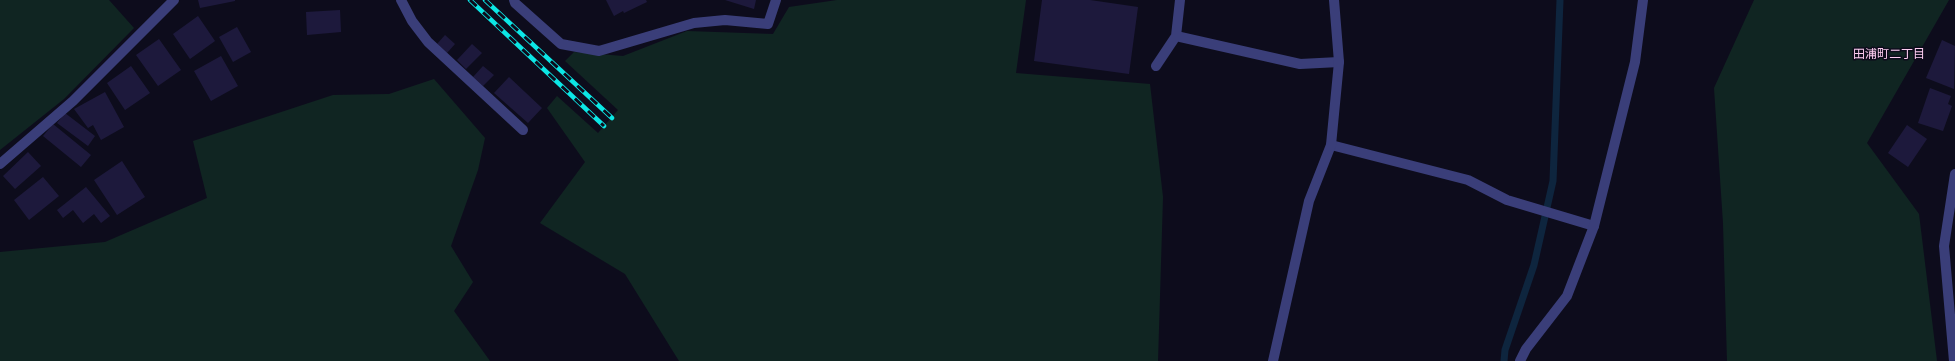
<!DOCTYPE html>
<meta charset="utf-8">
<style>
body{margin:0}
canvas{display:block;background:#0d0c1c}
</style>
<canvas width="1955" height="361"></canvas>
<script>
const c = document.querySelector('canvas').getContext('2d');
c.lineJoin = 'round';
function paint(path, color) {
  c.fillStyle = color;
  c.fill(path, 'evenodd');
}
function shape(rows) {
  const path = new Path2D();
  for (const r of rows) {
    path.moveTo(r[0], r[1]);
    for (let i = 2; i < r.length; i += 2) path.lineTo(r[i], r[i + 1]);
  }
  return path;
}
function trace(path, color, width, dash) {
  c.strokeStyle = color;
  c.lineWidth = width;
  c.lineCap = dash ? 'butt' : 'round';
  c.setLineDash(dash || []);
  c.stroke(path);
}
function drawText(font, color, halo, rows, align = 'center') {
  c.font = font + ' Manrope,"Noto Sans JP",sans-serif';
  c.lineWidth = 3;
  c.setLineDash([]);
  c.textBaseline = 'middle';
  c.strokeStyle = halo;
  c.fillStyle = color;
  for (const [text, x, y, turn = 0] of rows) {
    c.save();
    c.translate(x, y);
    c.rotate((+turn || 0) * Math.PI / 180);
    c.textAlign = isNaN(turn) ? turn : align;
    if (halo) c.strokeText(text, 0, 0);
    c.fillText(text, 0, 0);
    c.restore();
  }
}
paint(shape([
 [0,0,109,0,134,28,64,99,0,150],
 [837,0,1026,0,1016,73,1150,84,1163,197,1158,361,679,361,625,274,540,223,585,162,547,108,557,96,598,133,618,110,565,61,574,52,623,56,687,31,773,34,789,7],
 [1754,0,1949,0,1867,143,1919,214,1937,361,1727,361,1723,223,1714,88],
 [434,79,485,138,478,170,451,246,473,282,454,311,490,361,0,361,0,252,105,242,207,198,193,141,333,95,389,94]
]), '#102522');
trace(shape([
 [1504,361,1505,350,1534,265,1553,181,1560,0]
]), '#0e253e', 7);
paint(shape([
 [198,0,235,0,235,1,200,8],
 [606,0,646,0,647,2,624,13,623,11,614,16],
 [725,0,756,0,754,9],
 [1042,0,1090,0,1138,7,1129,74,1034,61],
 [340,10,341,32,307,35,306,12],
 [198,16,215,41,190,59,173,34],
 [237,27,251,52,233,62,219,37],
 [445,35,455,44,447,53,437,44],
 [159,39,181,70,158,86,136,55],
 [1942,40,1955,46,1954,89,1926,78],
 [472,44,482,53,466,69,457,60],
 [221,56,238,86,211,101,194,71],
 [131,66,150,93,125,110,107,83],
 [483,66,494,75,483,86,473,77],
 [509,77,542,108,528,123,494,93],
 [1930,88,1951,96,1948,104,1952,106,1943,131,1918,123],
 [105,92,124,127,101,140,93,125,88,128,74,109],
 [65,113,95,136,88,146,57,123],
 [53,124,91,155,81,167,43,136],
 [1907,125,1927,139,1908,167,1888,153],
 [28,152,41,166,15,189,3,176],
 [122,161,145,197,117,215,94,180],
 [43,177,59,196,29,220,14,200],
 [86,187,110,216,101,223,94,214,83,223,73,210,63,218,57,210]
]), '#1d193c');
trace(shape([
 [401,0,412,21,428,42,523,130],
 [514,0,515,3,561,44,599,51,694,23,725,20,768,24,776,0],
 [1176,36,1180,0],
 [1156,66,1176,36,1300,64,1339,62],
 [1331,145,1468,180,1507,200,1594,226],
 [0,164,73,101,174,0]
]), '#3a3e79', 10);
trace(shape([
 [1273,361,1309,201,1331,145,1339,62,1334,0],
 [1520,361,1526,349,1567,296,1594,226,1635,62,1643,0],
 [1954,361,1944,246,1955,174]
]), '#3a3e79', 10);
const rail = shape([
 [470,0,604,126],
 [485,0,612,118]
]);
trace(rail, '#0ce6e5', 4.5);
trace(rail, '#0d0c1c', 3, [9]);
drawText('12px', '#fcccf0', '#0d0c1c', [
 ["田浦町二丁目",1889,55]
]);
</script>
